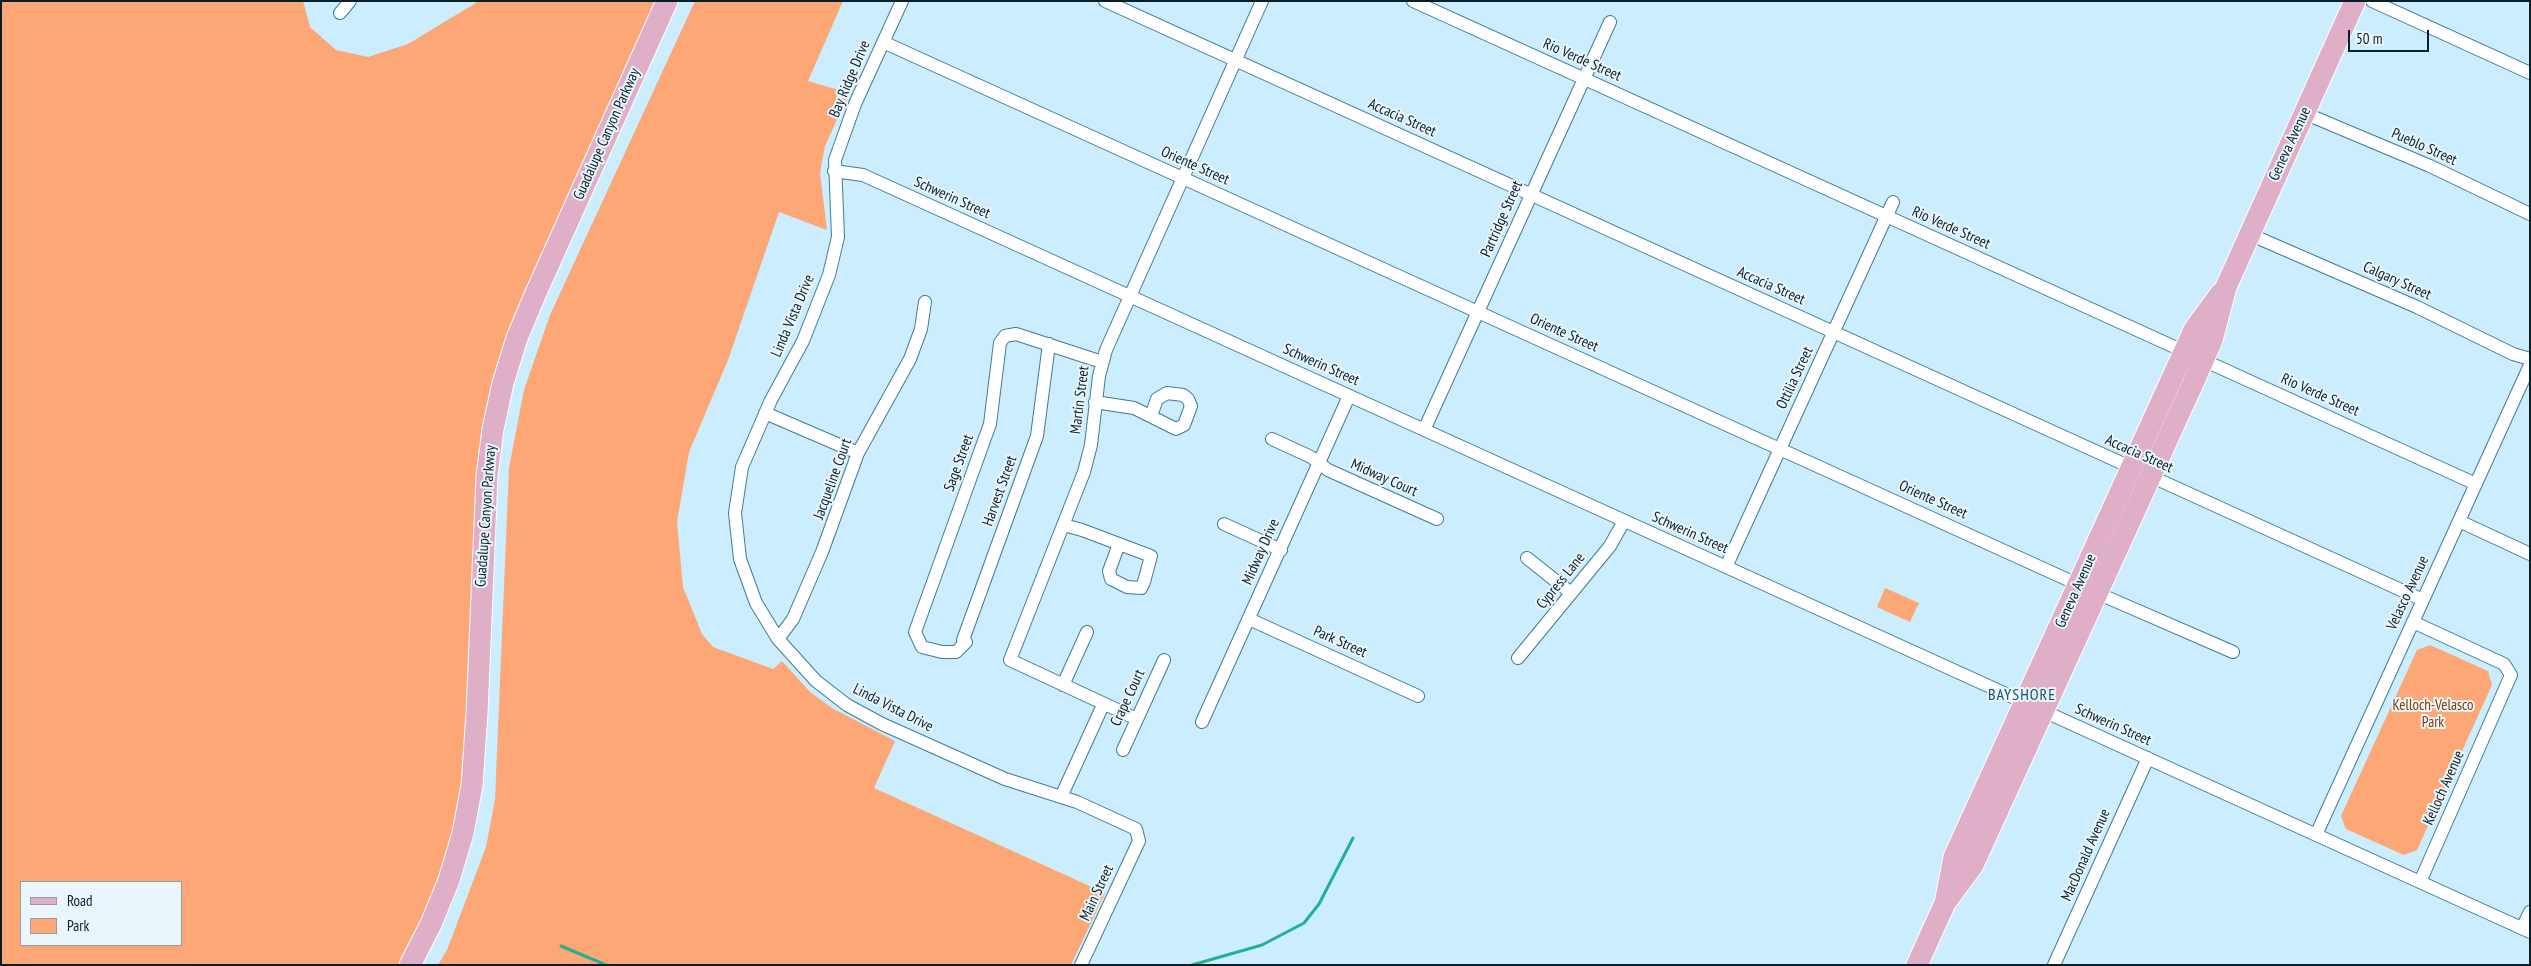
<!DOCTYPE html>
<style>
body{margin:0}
#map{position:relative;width:2531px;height:966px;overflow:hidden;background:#cbedfe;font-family:"PT Sans Narrow",sans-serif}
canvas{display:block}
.frame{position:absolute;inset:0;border:2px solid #071f29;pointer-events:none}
.legend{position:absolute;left:20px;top:881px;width:162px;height:65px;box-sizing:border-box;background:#ebf6fc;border:1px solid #90a0a8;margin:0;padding:6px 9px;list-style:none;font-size:15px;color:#071f29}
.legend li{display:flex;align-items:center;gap:10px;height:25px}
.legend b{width:25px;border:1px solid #90a0a8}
.scale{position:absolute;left:2348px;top:30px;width:81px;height:22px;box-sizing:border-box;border:2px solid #071f29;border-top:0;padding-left:6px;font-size:15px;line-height:18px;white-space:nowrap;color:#071f29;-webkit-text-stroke:4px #ebf6fc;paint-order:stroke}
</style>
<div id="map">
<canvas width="2531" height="966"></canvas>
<div class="frame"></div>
<ul class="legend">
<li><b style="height:6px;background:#deafc6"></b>Road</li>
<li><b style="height:14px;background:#fda676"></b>Park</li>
</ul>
<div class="scale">50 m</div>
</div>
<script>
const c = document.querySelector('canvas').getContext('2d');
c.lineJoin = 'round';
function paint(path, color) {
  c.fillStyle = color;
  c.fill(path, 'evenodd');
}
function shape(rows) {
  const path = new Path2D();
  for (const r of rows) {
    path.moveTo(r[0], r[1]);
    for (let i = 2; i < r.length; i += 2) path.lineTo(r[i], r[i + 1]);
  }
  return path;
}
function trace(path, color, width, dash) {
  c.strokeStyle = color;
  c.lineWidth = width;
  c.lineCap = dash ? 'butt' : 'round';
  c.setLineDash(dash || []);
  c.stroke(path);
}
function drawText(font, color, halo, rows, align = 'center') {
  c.font = font + ' "PT Sans Narrow",sans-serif';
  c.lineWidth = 4;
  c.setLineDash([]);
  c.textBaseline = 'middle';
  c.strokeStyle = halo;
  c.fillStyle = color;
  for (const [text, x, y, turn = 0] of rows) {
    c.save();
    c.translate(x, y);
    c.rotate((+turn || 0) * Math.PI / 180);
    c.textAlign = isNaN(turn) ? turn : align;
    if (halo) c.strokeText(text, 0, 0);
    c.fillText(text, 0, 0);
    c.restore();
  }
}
paint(shape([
 [1,1,303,1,310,27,336,50,368,57,408,44,479,1,667,1,503,383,472,785,410,965,1,965],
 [21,882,181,882,181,945,21,945],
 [695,1,843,1,808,81,849,93,825,146,820,173,827,230,779,212,728,360,689,452,677,522,683,587,702,634,713,647,773,669,782,661,810,692,832,708,895,741,874,788,1105,893,1071,965,438,965,447,950,486,847,495,800,509,468,524,390,550,315],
 [1885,588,1919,603,1910,622,1877,607],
 [2430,645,2488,671,2492,685,2417,850,2404,855,2346,829,2341,816,2417,650]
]), '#fda676');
trace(shape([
 [561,946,606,965],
 [1192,965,1262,945,1304,923,1319,904,1353,838]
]), '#23b191', 3);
const minor = shape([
 [902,1,855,104,835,160,838,237,829,275,803,341,771,400,742,467,735,513,740,559,756,603,778,639,816,681,847,705,882,724,1005,779,1077,802,1136,829,1139,841,1081,965],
 [1105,1,2423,600],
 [1413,1,2476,484],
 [2372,1,2530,73],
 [340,13,350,1],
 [883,42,2097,593,2233,652],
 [2304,113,2430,166,2530,214],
 [834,171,863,175,2530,932],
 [2249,234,2417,307,2513,354,2530,359],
 [1049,344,1037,436,967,629,963,640,966,642,956,652,942,652,922,647,915,632,990,424,1000,343,1005,336,1016,334,1102,362],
 [1095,402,1134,408,1176,429,1184,425,1191,406,1188,399,1183,395,1167,393,1157,399,1151,416],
 [765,413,858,453],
 [1424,430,1610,22],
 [1272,439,1311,457,1328,470,1437,519],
 [2459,521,2530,554],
 [1224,524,1281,550],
 [1064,525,1082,530,1151,556,1144,582,1141,588,1127,587,1111,579,1109,571,1119,544],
 [1527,558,1571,593],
 [1726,567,1893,202],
 [1249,619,1418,696],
 [2413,622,2504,664,2511,675,2420,882],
 [778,639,793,619,822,552,858,453,910,359,921,329,925,302],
 [1518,658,1610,546,1624,521],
 [1063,685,1087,632],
 [1137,719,1010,660,1084,472,1091,445,1099,376,1106,350,1262,1],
 [1202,722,1349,396],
 [1123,750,1164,660],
 [1061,797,1103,705],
 [2316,835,2530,365],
 [2522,928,2530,912],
 [2054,965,2148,758]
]);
const primary = shape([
 [1946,898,1954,857,2194,330,2221,293],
 [410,965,431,924,449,880,463,833,472,785,477,713,487,476,493,429,503,383,517,338,535,295,667,1],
 [1917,965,1945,903,1973,865,2195,379,2212,340,2226,287,2355,1]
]);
trace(minor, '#427a93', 14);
trace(primary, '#fff', 23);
trace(minor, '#fff', 12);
trace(primary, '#deafc6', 21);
drawText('15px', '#071f29', '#ebf6fc', [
 ["Rio Verde Street",1582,60,24],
 ["Bay Ridge Drive",850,79,-67],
 ["Accacia Street",1402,118,24],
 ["Guadalupe Canyon Parkway",607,134,-66],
 ["Geneva Avenue",2290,144,-65],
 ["Pueblo Street",2424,147,24],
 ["Oriente Street",1195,166,24],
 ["Schwerin Street",952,198,24],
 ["Partridge Street",1502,219,-66],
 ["Rio Verde Street",1951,228,24],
 ["Calgary Street",2397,281,24],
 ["Accacia Street",1771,286,24],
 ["Linda Vista Drive",793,316,-67],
 ["Oriente Street",1564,333,24],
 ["Schwerin Street",1321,365,24],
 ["Ottilia Street",1795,378,-65],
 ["Rio Verde Street",2320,395,24],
 ["Martin Street",1080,400,-83],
 ["Accacia Street",2139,454,24],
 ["Sage Street",959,463,-70],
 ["Midway Court",1384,478,24],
 ["Jacqueline Court",833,479,-70],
 ["Harvest Street",1000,491,-70],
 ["Oriente Street",1933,500,24],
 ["Guadalupe Canyon Parkway",486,516,-86],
 ["Schwerin Street",1690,533,24],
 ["Midway Drive",1261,552,-66],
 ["Cypress Lane",1561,581,-51],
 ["Geneva Avenue",2076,591,-66],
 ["Velasco Avenue",2408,593,-65],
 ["Park Street",1340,642,24],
 ["Crape Court",1128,698,-65],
 ["Linda Vista Drive",893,708,27],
 ["Schwerin Street",2113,725,24],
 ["Kelloch Avenue",2444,788,-66],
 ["MacDonald Avenue",2086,855,-66],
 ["Main Street",1097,893,-65]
]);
drawText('15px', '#833c05', '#ebf6fc', [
 ["Kelloch-Velasco",2433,706],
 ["Park",2433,723]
]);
c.letterSpacing = '1px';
drawText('16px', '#124e66', '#ebf6fc', [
 ["BAYSHORE",2022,695]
]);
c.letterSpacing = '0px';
</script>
